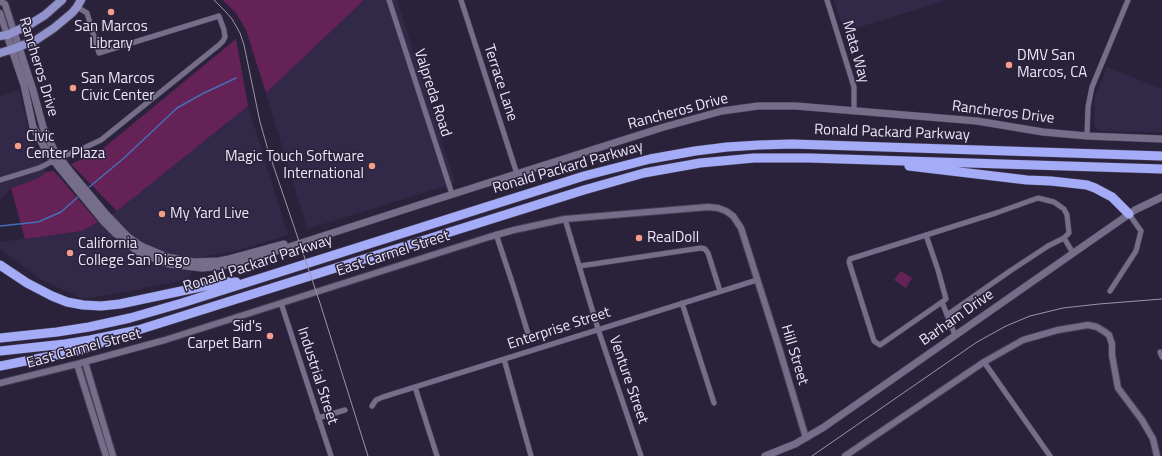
<!DOCTYPE html>
<style>
body{margin:0}
canvas{display:block;background:#2a223b}
</style>
<canvas width="1162" height="456"></canvas>
<script>
const c = document.querySelector('canvas').getContext('2d');
c.lineJoin = 'round';
function paint(path, color) {
  c.fillStyle = color;
  c.fill(path, 'evenodd');
}
function shape(rows) {
  const path = new Path2D();
  for (const r of rows) {
    path.moveTo(r[0], r[1]);
    for (let i = 2; i < r.length; i += 2) path.lineTo(r[i], r[i + 1]);
  }
  return path;
}
function trace(path, color, width, dash) {
  c.strokeStyle = color;
  c.lineWidth = width;
  c.lineCap = dash ? 'butt' : 'round';
  c.setLineDash(dash || []);
  c.stroke(path);
}
function drawText(font, color, halo, rows, align = 'center') {
  c.font = font + ' "Titillium Web",sans-serif';
  c.lineWidth = 3;
  c.setLineDash([]);
  c.textBaseline = 'middle';
  c.strokeStyle = halo;
  c.fillStyle = color;
  for (const [text, x, y, turn = 0] of rows) {
    c.save();
    c.translate(x, y);
    c.rotate((+turn || 0) * Math.PI / 180);
    c.textAlign = isNaN(turn) ? turn : align;
    if (halo) c.strokeText(text, 0, 0);
    c.fillText(text, 0, 0);
    c.restore();
  }
}
paint(shape([
 [364,0,397,0,455,183,307,229,266,93],
 [834,0,947,0,844,32],
 [1107,67,1162,89,1162,132,1101,131,1098,130,1094,126,1095,97],
 [19,90,28,128,32,139,39,153,46,172,40,177,26,183,11,188,0,201,0,96],
 [248,106,288,235,239,250,203,257,188,279,129,291,83,299,42,280,0,249,0,242,82,231,117,211]
]), '#322847');
paint(shape([
 [223,0,364,0,266,93,246,30,236,13],
 [236,39,248,106,117,211,71,164,100,151],
 [54,171,98,222,82,231,25,239,11,188,26,183,40,177,46,172],
 [901,271,912,278,906,288,894,280]
]), '#642257');
trace(shape([
 [88,188,124,158,177,108,202,94,236,78],
 [0,226,38,222,61,212,79,196]
]), '#456fb6', 1.5);
const minor = shape([
 [389,0,452,194],
 [461,0,517,174],
 [827,0,854,87,854,111],
 [1087,136,1088,107,1092,87,1128,0],
 [0,180,39,168,59,158,86,147,101,140,219,45,223,41,225,37,224,30,219,16,99,53,87,13,77,7],
 [565,219,598,329,641,456],
 [496,234,513,285,530,340],
 [926,235,938,270,946,299,942,302],
 [580,266,701,248,705,249,708,253,720,291],
 [1110,291,1136,251,1141,231,1129,214],
 [281,303,331,456],
 [682,303,714,403],
 [947,315,1010,271,1048,246,1064,238],
 [955,335,942,302,880,345,874,341,849,262,850,259,996,213,1038,198,1054,202,1064,209,1067,215,1069,233,1064,238,1073,253],
 [1160,352,1162,357],
 [504,359,531,456],
 [984,362,1050,456],
 [415,387,437,456],
 [372,406,376,400,383,397,757,280],
 [318,418,345,410]
]);
const tertiary = shape([
 [0,1,5,4,14,32],
 [0,13,7,35],
 [85,362,113,456],
 [77,364,106,456],
 [0,383,77,364,165,340,489,237,514,230,565,219,708,207,718,208,726,211,733,216,741,228,779,348,806,438],
 [845,456,984,362,1023,340,1058,330,1088,325,1097,327,1105,332,1109,335,1112,344,1112,355,1118,388,1142,420,1153,439,1157,456]
]);
const secondary = shape([
 [14,32,33,90,43,127,54,150,69,170,106,214,128,237,141,246,167,257,194,262,219,261,229,259,284,244],
 [7,35,24,85,33,127,48,154,104,222,115,233,137,251,158,260,169,264,202,268,222,266,264,255,425,203,664,127,722,111,758,106,796,106,977,121,1043,132,1087,136,1162,139],
 [765,456,795,444,824,427,1135,210,1162,197]
]);
const primary = shape([
 [0,36,7,35,29,25,45,15,62,0],
 [0,53,13,49,36,40,54,28,72,13,77,7,81,0]
]);
const motorway = shape([
 [909,166,1027,180,1051,181,1087,185,1095,188,1112,197,1129,214],
 [0,265,27,283,52,296,67,302,83,305,101,306,120,304,224,282,236,282],
 [0,338,57,332,89,327,130,318,182,303,584,176,650,159,695,151,727,147,759,145,792,144,1162,156],
 [0,351,65,344,90,340,138,330,584,190,644,173,700,163,754,158,809,158,1162,169],
 [0,366,81,350,103,342]
]);
trace(minor, '#473f55', 6);
trace(tertiary, '#473f55', 8);
trace(secondary, '#473f55', 8);
trace(primary, '#473f55', 10);
trace(motorway, '#473f55', 10);
trace(minor, '#766d8b', 5);
trace(tertiary, '#766d8b', 6);
trace(secondary, '#766d8b', 7);
trace(primary, '#9292cc', 8);
trace(motorway, '#a4abf7', 9);
trace(shape([
 [214,0,226,12,232,19,240,33,244,45,260,122,268,150,320,303,368,456],
 [812,456,977,342,1006,326,1030,316,1063,308,1099,304,1162,299]
]), '#9a94a9', 1);
for (const [x, y, r, color] of [
 [111,12,4,"#f49d8a"],
 [1009,65,4,"#f49d8a"],
 [73,88,4,"#f49d8a"],
 [18,146,4,"#f49d8a"],
 [372,166,4,"#f49d8a"],
 [162,214,4,"#f49d8a"],
 [639,238,4,"#f49d8a"],
 [70,253,4,"#f49d8a"],
 [270,336,4,"#f49d8a"]
]) {
  const dot = new Path2D();
  dot.arc(x, y, r, 0, 2 * Math.PI);
  c.fillStyle = color;
  c.fill(dot);
  trace(dot, '#2a223b', 1.5);
}
drawText('15px', '#eae6f7', '#2a223b', [
 ["San Marcos",111,27,"center"],
 ["Library",111,44,"center"],
 ["DMV San",1017,56],
 ["Marcos, CA",1017,73],
 ["San Marcos",81,79],
 ["Civic Center",81,96],
 ["Civic",26,137],
 ["Center Plaza",26,154],
 ["Magic Touch Software",364,157,"right"],
 ["International",364,174,"right"],
 ["My Yard Live",170,214],
 ["RealDoll",647,238],
 ["California",78,244],
 ["College San Diego",78,261],
 ["Sid's",262,327,"right"],
 ["Carpet Barn",262,344,"right"]
], 'left');
drawText('15px', '#eae6f7', '#2a223b', [
 ["Mata Way",855,52,74],
 ["Rancheros Drive",38,67,73],
 ["Terrace Lane",500,83,72],
 ["Valpreda Road",432,93,72],
 ["Rancheros Drive",678,112,-15],
 ["Rancheros Drive",1003,113,7],
 ["Ronald Packard Parkway",892,133,2],
 ["Ronald Packard Parkway",568,168,-16],
 ["East Carmel Street",393,254,-18],
 ["Ronald Packard Parkway",258,264,-18],
 ["Barham Drive",957,318,-35],
 ["Enterprise Street",559,329,-18],
 ["East Carmel Street",84,349,-15],
 ["Hill Street",794,355,73],
 ["Industrial Street",317,376,72],
 ["Venture Street",628,380,71]
]);
</script>
